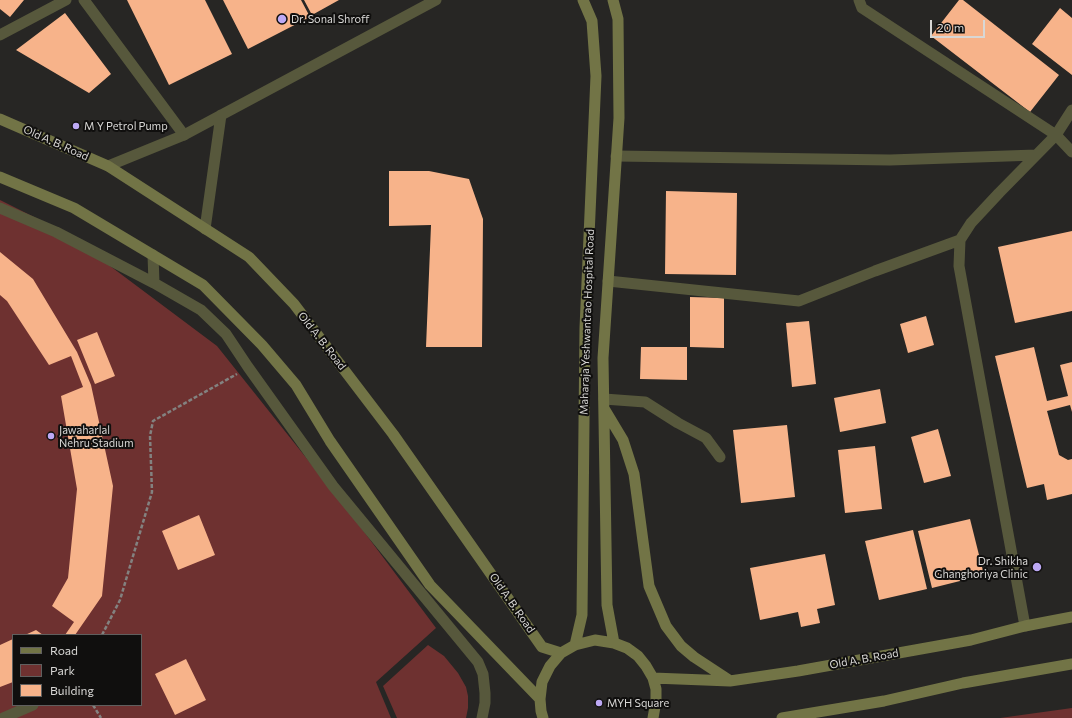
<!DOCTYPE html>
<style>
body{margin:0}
#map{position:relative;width:1072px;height:718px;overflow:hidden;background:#272624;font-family:Commissioner,sans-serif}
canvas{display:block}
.legend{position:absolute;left:12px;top:634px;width:130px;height:72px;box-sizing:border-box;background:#100f0e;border:1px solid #605f5e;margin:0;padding:5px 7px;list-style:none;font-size:12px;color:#d8d7d5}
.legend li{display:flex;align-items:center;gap:8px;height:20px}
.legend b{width:20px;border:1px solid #605f5e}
.scale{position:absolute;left:930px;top:20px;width:55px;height:18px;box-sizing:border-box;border:2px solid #d8d7d5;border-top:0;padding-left:5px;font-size:12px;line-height:14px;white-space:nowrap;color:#d8d7d5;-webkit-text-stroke:3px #100f0e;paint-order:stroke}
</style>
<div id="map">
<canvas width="1072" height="718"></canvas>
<ul class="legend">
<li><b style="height:5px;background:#727446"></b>Road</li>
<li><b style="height:11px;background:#6e3130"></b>Park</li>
<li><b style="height:11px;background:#f7b38a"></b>Building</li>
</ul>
<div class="scale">20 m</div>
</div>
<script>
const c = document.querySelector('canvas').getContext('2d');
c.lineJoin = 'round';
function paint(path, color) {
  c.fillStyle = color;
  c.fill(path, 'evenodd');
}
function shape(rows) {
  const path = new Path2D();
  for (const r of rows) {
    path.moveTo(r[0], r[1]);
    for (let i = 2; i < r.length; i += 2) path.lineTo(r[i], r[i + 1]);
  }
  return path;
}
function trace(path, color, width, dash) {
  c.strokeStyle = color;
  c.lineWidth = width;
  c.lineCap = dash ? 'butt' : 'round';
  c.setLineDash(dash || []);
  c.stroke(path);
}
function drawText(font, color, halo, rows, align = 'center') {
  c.font = font + ' Commissioner,sans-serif';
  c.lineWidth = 4;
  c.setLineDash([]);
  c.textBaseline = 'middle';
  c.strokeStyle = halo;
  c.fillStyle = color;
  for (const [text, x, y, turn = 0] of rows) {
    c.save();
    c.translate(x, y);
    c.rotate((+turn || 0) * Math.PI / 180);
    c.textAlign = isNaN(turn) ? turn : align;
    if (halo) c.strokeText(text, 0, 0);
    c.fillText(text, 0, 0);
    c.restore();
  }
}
paint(shape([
 [0,200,66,233,217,346,347,509,436,628,376,682,391,718,0,718],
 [13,635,141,635,141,705,13,705],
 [428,645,444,656,458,673,466,687,468,696,468,708,466,718,397,718,383,686],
 [1072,708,1072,718,1000,718]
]), '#6e3130');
paint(shape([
 [0,0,24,0,10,17,0,9],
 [127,0,205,0,232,54,169,85],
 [223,0,301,0,310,17,248,49],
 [304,0,339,0,312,15],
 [959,0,963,0,1059,75,1030,112,931,36],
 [1060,8,1072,18,1072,75,1032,44],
 [65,13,111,74,89,93,16,50],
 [389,171,429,171,469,179,483,219,482,347,426,347,431,225,389,226],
 [666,191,737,193,736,275,665,274],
 [1072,231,1072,311,1015,323,998,247],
 [0,252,33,279,77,352,91,385,113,486,102,596,75,635,65,635,74,622,52,606,68,578,77,489,61,396,83,387,71,356,49,365,7,301,0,295],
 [690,297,724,298,724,348,690,347],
 [926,316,934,345,908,353,900,324],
 [809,321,816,384,792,387,786,323],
 [97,332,115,376,95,384,77,340],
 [641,347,687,347,687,380,640,379],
 [1034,347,1047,401,1068,396,1060,365,1072,362,1072,412,1070,405,1047,411,1059,455,1068,460,1072,459,1072,494,1047,500,1044,484,1027,488,995,356],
 [880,389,886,423,840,432,834,398],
 [787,425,795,497,741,503,733,430],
 [938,429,951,476,924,483,911,437],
 [875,446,882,509,845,513,838,450],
 [199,515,215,555,178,570,162,531],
 [970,519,984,575,932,588,918,531],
 [913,530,927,589,879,600,865,541],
 [825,554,835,605,817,609,820,623,801,627,798,612,760,620,750,568],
 [36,630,43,635,25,635],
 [13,639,13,682,0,687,0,645],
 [186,659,206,700,175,715,155,674]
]), '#f7b38a');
trace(shape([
 [102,635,120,600,152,492,150,436,153,421,237,374],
 [93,705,101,718]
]), '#838280', 2.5, [4, 2]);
trace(shape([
 [859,0,862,8,1056,135,1072,152],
 [616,156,890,160,1036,155],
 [0,208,56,232,154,283,201,310,226,334,248,367,333,486,478,662,483,674,485,693,485,703,482,718],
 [153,255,154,283],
 [608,281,799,301,875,271,960,240],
 [604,399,645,402,678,423,706,438,720,457],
 [1025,626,959,266,960,240,971,223,999,193,1056,135,1072,110],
 [3,718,33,705]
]), '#57583c', 11);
trace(shape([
 [84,0,184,135],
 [0,35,66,0]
]), '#57583c', 11);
trace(shape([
 [108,166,184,135,436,0],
 [205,229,221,115]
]), '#57583c', 11);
trace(shape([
 [613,0,618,19,619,118,603,358,607,605,614,643],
 [0,119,108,166,249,257,294,304,393,434,542,647,561,653],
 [0,177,74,208,203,285,262,345,296,385,330,441,430,585,540,699],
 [605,410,623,440,634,474,649,586,666,626,681,646,694,657,729,680],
 [575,645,582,615,585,328,596,76,592,21,583,0],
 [653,678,730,681,798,671,971,640,1025,626,1072,617],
 [543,718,541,711,540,699,542,682,550,666,561,653,575,645,595,640,614,643,627,648,638,656,646,666,653,678,656,689,656,701,653,718],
 [782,718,884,701,963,683,1072,664]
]), '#727446', 11);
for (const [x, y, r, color] of [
 [282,19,5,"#bda9f5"],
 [76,126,4,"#bda9f5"],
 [51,436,4,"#bda9f5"],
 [1037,567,5,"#bda9f5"],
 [599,703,4,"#bda9f5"]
]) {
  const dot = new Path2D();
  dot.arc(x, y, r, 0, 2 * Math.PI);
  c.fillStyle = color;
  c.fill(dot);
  trace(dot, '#100f0e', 1.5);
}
drawText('11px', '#d8d7d5', '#100f0e', [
 ["Dr. Sonal Shroff",291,19],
 ["M Y Petrol Pump",84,126],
 ["Jawaharlal",59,430],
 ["Nehru Stadium",59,443],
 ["Dr. Shikha",1028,561,"right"],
 ["Ghanghoriya Clinic",1028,574,"right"],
 ["MYH Square",607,703]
], 'left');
drawText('11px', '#d8d7d5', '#100f0e', [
 ["Old A. B. Road",56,143,24],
 ["Maharaja Yeshwantrao Hospital Road",587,322,-88],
 ["Old A. B. Road",322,341,52],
 ["Old A. B. Road",512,603,55],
 ["Old A. B. Road",864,659,-10]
]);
</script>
